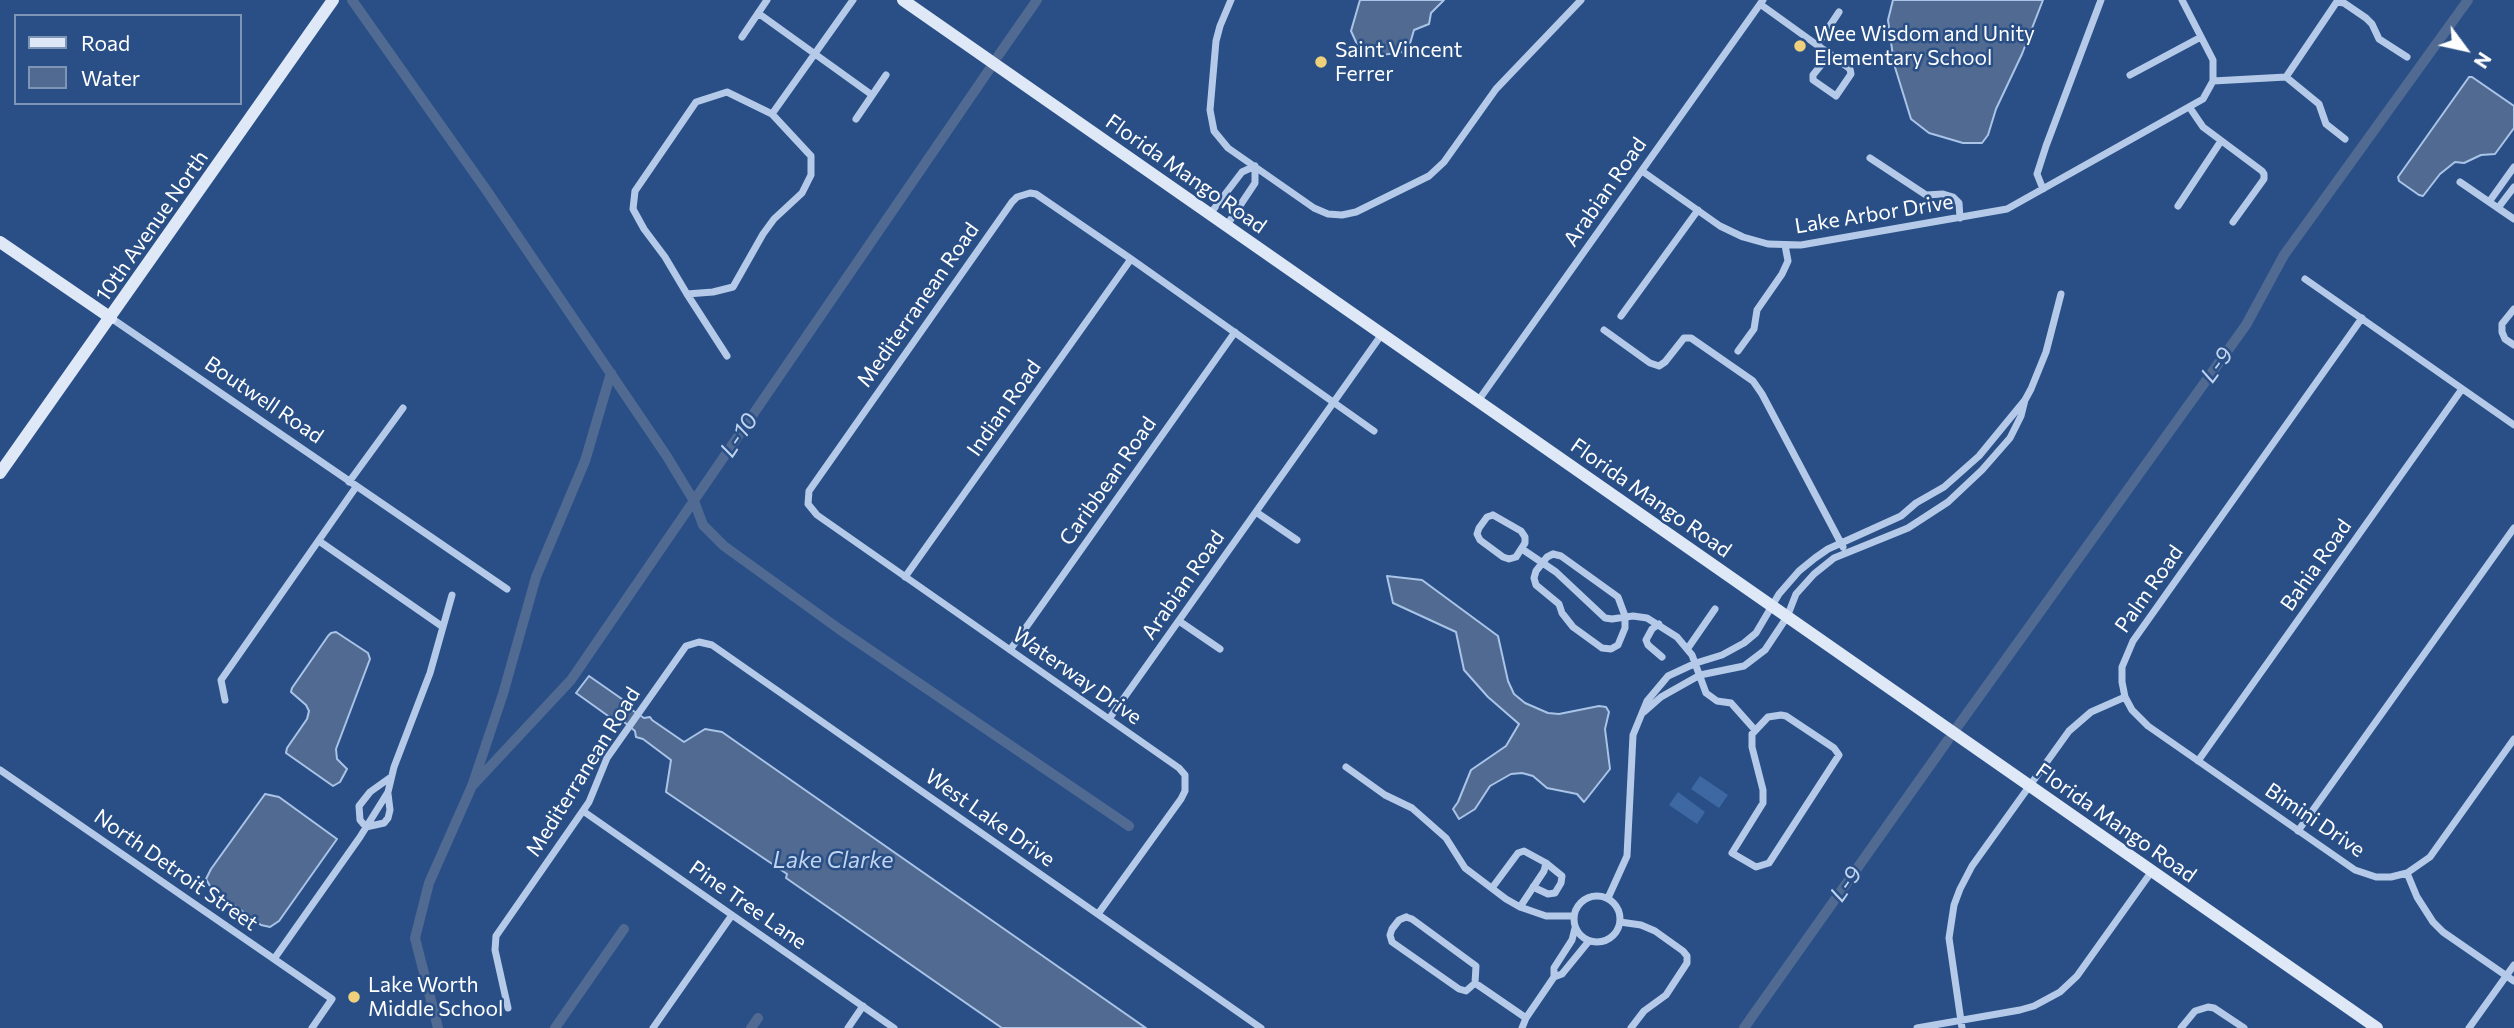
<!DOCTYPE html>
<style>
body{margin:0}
#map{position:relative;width:2514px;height:1028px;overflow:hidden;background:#294f86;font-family:Commissioner,sans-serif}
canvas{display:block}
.legend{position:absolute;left:14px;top:14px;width:228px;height:91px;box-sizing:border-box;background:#294f86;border:2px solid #7f95b6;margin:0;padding:9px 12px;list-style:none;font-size:21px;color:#fff}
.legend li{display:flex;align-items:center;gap:14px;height:35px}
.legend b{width:35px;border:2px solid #7f95b6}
.north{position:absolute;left:2430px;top:14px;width:70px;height:70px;-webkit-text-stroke:5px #294f86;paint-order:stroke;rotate:123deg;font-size:19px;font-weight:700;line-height:28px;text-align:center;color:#fff}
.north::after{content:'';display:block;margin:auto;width:24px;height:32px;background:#fff;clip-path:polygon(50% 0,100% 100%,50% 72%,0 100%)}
</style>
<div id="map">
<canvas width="2514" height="1028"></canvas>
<ul class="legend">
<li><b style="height:9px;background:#dee8f7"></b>Road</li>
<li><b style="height:19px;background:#506a92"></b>Water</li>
</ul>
<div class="north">N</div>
</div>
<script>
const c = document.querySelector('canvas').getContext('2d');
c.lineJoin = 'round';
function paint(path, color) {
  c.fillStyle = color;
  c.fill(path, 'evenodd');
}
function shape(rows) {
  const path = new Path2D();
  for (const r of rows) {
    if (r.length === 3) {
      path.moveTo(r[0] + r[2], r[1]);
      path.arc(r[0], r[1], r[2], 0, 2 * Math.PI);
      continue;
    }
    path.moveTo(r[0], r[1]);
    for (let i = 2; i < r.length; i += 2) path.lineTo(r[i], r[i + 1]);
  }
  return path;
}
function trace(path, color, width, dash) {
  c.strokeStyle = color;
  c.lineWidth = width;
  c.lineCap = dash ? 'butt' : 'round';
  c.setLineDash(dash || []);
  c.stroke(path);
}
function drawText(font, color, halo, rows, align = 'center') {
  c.font = font + ' Commissioner,sans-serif';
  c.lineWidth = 5;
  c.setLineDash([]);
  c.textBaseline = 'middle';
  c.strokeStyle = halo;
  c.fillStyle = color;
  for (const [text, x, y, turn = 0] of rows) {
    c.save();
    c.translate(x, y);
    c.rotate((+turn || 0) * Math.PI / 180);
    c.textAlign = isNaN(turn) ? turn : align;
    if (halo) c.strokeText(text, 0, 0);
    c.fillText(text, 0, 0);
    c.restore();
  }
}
paint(shape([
 [1700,776,1728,795,1719,808,1691,789],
 [1678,792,1705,812,1697,824,1669,805]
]), '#3e68a2');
const water = shape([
 [1360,0,1444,0,1431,13,1429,24,1414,30,1409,47,1403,52,1382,55,1373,55,1364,49,1356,42,1351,31,1360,0],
 [1893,0,2043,0,2022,54,1996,109,1988,135,1982,143,1963,143,1929,133,1911,119,1894,64,1888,20,1893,0],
 [2469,77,2472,77,2514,106,2514,128,2495,154,2481,155,2464,163,2455,162,2440,174,2423,196,2419,195,2399,181,2398,177,2469,77],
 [1387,576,1422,580,1498,636,1508,681,1514,694,1525,703,1548,713,1559,714,1599,706,1606,707,1609,712,1605,729,1610,769,1584,802,1577,794,1547,788,1533,776,1522,773,1511,774,1490,786,1475,809,1459,819,1453,809,1458,802,1471,770,1506,746,1519,724,1488,697,1464,670,1456,632,1393,603,1387,576],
 [336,632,368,653,370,659,336,749,337,759,347,769,340,782,333,786,286,753,287,748,307,719,309,711,306,705,291,692,292,688,328,636,331,633,336,632],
 [589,676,632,706,632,710,644,718,650,717,652,720,684,742,705,729,722,732,1146,1028,1002,1028,786,878,787,874,666,792,671,760,643,739,636,737,635,731,624,722,618,723,576,693,589,676],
 [265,794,279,797,337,839,279,921,270,927,261,925,211,888,206,879,211,869,265,794]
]);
paint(water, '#506a92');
trace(water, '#aac4e8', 2);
trace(shape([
 [352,0,487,191,666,455,694,501,703,525,724,546,839,629,1129,826],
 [998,56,1037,0],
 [1958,726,2246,325,2284,255,2468,0],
 [472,786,571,680,989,70],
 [438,1028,415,938,429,883,472,786,503,694,536,577,585,461,611,373],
 [555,1028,624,929],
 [751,1028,758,1018],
 [1744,1028,1948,740]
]), '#506a92', 10);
trace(shape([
 [1231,0,1220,26,1216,41,1210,110,1214,131,1228,148,1314,208,1328,214,1342,215,1356,212,1429,176,1444,162,1496,89,1581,0],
 [2337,2,2344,3,2366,18,2372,24,2379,39,2407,57],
 [1760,4,1817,45,1830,54,1850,69,1851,74,1836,96,1813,80,1813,75,1830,54],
 [758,13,872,95],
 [742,37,767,0],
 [1817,45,1839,12],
 [2130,75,2201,37],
 [2286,77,2319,104,2326,124,2345,139],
 [2213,81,2286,77,2338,0],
 [2190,108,2203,127,2262,171,2264,174,2264,179,2233,222],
 [772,114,853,0],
 [856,119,886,75],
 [1870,158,1926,195,1943,194,1953,197,1959,203,1960,218],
 [1642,171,1720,226,1743,237,1768,244,1801,245,2007,209,2203,99,2213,81,2213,60,2182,0],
 [2460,182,2514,219],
 [2043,189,2037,174,2046,146,2101,0],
 [2489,202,2514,167],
 [2178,206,2221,141],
 [2498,208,2514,187],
 [1210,214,1242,172,1255,166],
 [1227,225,1255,183,1255,166],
 [2305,279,2514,425],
 [687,294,713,292,733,287,763,234,774,219,802,193,811,175,811,156,772,114,727,92,696,102,635,191,633,209,644,229,665,257,687,294,727,356],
 [2514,309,2502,324,2502,332,2505,339,2514,345],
 [1621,316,1698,210],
 [111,318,507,589],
 [2362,318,2133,641,2122,667,2122,682,2125,697,2132,710,2148,726,2355,870,2376,877,2391,877,2407,873,2430,857,2514,739],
 [1604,330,1650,363,1659,366,1665,362,1684,338,1691,338,1753,381,1762,394,1843,547],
 [1738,351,1754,329,1757,310,1782,274,1788,261,1785,245],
 [1478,401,1763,0],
 [349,482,403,408],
 [1256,512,1297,540],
 [1493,515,1521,531,1525,537,1525,543,1516,557,1509,559,1503,557,1480,540,1477,534,1479,528,1487,517,1493,515],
 [319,541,443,627],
 [1522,549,1556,572,1605,618,1612,619,1633,616,1647,618,1677,637,1692,655,1706,693,1717,701,1731,703,1755,730],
 [1553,554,1561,556,1618,597,1625,616,1625,628,1618,645,1611,649,1602,648,1573,627,1562,613,1559,604,1536,585,1534,578,1536,571,1547,557,1553,554],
 [905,577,1131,259],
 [1179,621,1220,649],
 [1659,624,1652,629,1646,640,1648,645,1662,657],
 [1688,648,1715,609],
 [1010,650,1235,332],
 [225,700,221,680,356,487],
 [1644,712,1661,697,1700,675,1744,666,1765,650,1787,617,1796,594,1814,574,1834,558,1908,528,1948,502,1982,470,2010,438,2021,416,2025,400],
 [1781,715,1786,716,1834,748,1839,755,1769,863,1756,867,1732,853,1763,803,1763,790,1752,747,1752,734,1768,717,1781,715],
 [1109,719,1382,334],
 [2198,761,2462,389],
 [1346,767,1385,795,1412,808,1446,838,1465,868,1506,899,1520,907,1546,916,1574,916],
 [0,770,332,999,312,1028],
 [388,794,390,810,388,818,384,823,366,827,360,820,359,806,370,792,391,777],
 [583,811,894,1028],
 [2298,831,2514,528],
 [2407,873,2417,897,2433,922,2443,932,2514,981],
 [1492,888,1518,853,1524,851,1546,863,1562,876,1561,883,1555,893,1548,894,1533,887],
 [1597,919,23],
 [1608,898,1627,856,1633,735,1647,701,1668,676,1696,663,1722,655,1744,643,1756,633,1779,594,1799,571,1815,558,1828,549,1901,516,1916,503,1944,487,1979,456,2025,400,2031,389,2046,352,2061,294],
 [1520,907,1544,871,1546,863],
 [1098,914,1181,799,1185,791,1185,775,1179,768,817,515,808,504,809,491,1012,202,1017,197,1030,193,1036,194,1131,259,1374,431],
 [1406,917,1412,919,1476,966,1475,983,1466,991,1459,989,1392,942,1390,935,1392,929,1399,920,1406,917],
 [1620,922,1641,925,1655,931,1683,951,1687,956,1687,963,1666,995,1644,1011,1631,1028],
 [274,959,360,837,388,792,394,767,430,673,452,595],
 [1554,977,1554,968,1572,940,1575,928],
 [1475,983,1526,1018],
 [508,1008,495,950,496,936,589,802,607,758,686,646,699,642,712,645,1261,1028],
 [653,1028,732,915],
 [848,1028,863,1006],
 [1522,1028,1526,1018,1554,977,1562,974,1589,941],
 [1917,1028,2020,1010,2034,1006,2060,992,2077,976,2152,871],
 [1962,1028,1949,938,1954,905,1960,889,1972,866,2069,731,2091,712,2125,697],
 [2181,1028,2195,1011,2208,1007,2214,1008,2244,1028],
 [2469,1028,2514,965]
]), '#b5cae8', 7);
trace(shape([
 [903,0,2377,1028],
 [0,242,111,318],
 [0,473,333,0]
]), '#dee8f7', 12);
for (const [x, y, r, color] of [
 [1800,46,7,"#efd17c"],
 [1321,62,7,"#efd17c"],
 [354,997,7,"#efd17c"]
]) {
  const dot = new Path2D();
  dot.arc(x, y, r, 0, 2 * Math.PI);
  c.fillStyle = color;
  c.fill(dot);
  trace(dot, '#294f86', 2.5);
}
drawText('21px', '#fff', '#294f86', [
 ["Wee Wisdom and Unity",1814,34],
 ["Elementary School",1814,58],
 ["Saint Vincent",1335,50],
 ["Ferrer",1335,74],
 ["Lake Worth",368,985],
 ["Middle School",368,1009]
], 'left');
drawText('21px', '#fff', '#294f86', [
 ["Florida Mango Road",1186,174,35],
 ["Arabian Road",1605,192,-55],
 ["Lake Arbor Drive",1874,214,-9],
 ["10th Avenue North",152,226,-55],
 ["Mediterranean Road",918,305,-55],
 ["Boutwell Road",264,400,34],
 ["Indian Road",1004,408,-55],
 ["Caribbean Road",1108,481,-55],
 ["Florida Mango Road",1651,498,35],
 ["Bahia Road",2316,565,-55],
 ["Arabian Road",1183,585,-55],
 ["Palm Road",2149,589,-55],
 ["Waterway Drive",1077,676,35],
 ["Mediterranean Road",583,772,-58],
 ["West Lake Drive",990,818,35],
 ["Bimini Drive",2315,820,34],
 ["Florida Mango Road",2116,823,35],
 ["North Detroit Street",176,870,35],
 ["Pine Tree Lane",748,905,35]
]);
drawText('italic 23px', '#c0d4ef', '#294f86', [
 ["L-9",2217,365,-54],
 ["L-10",739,435,-56],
 ["Lake Clarke",833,860],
 ["L-9",1846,884,-55]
]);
</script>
